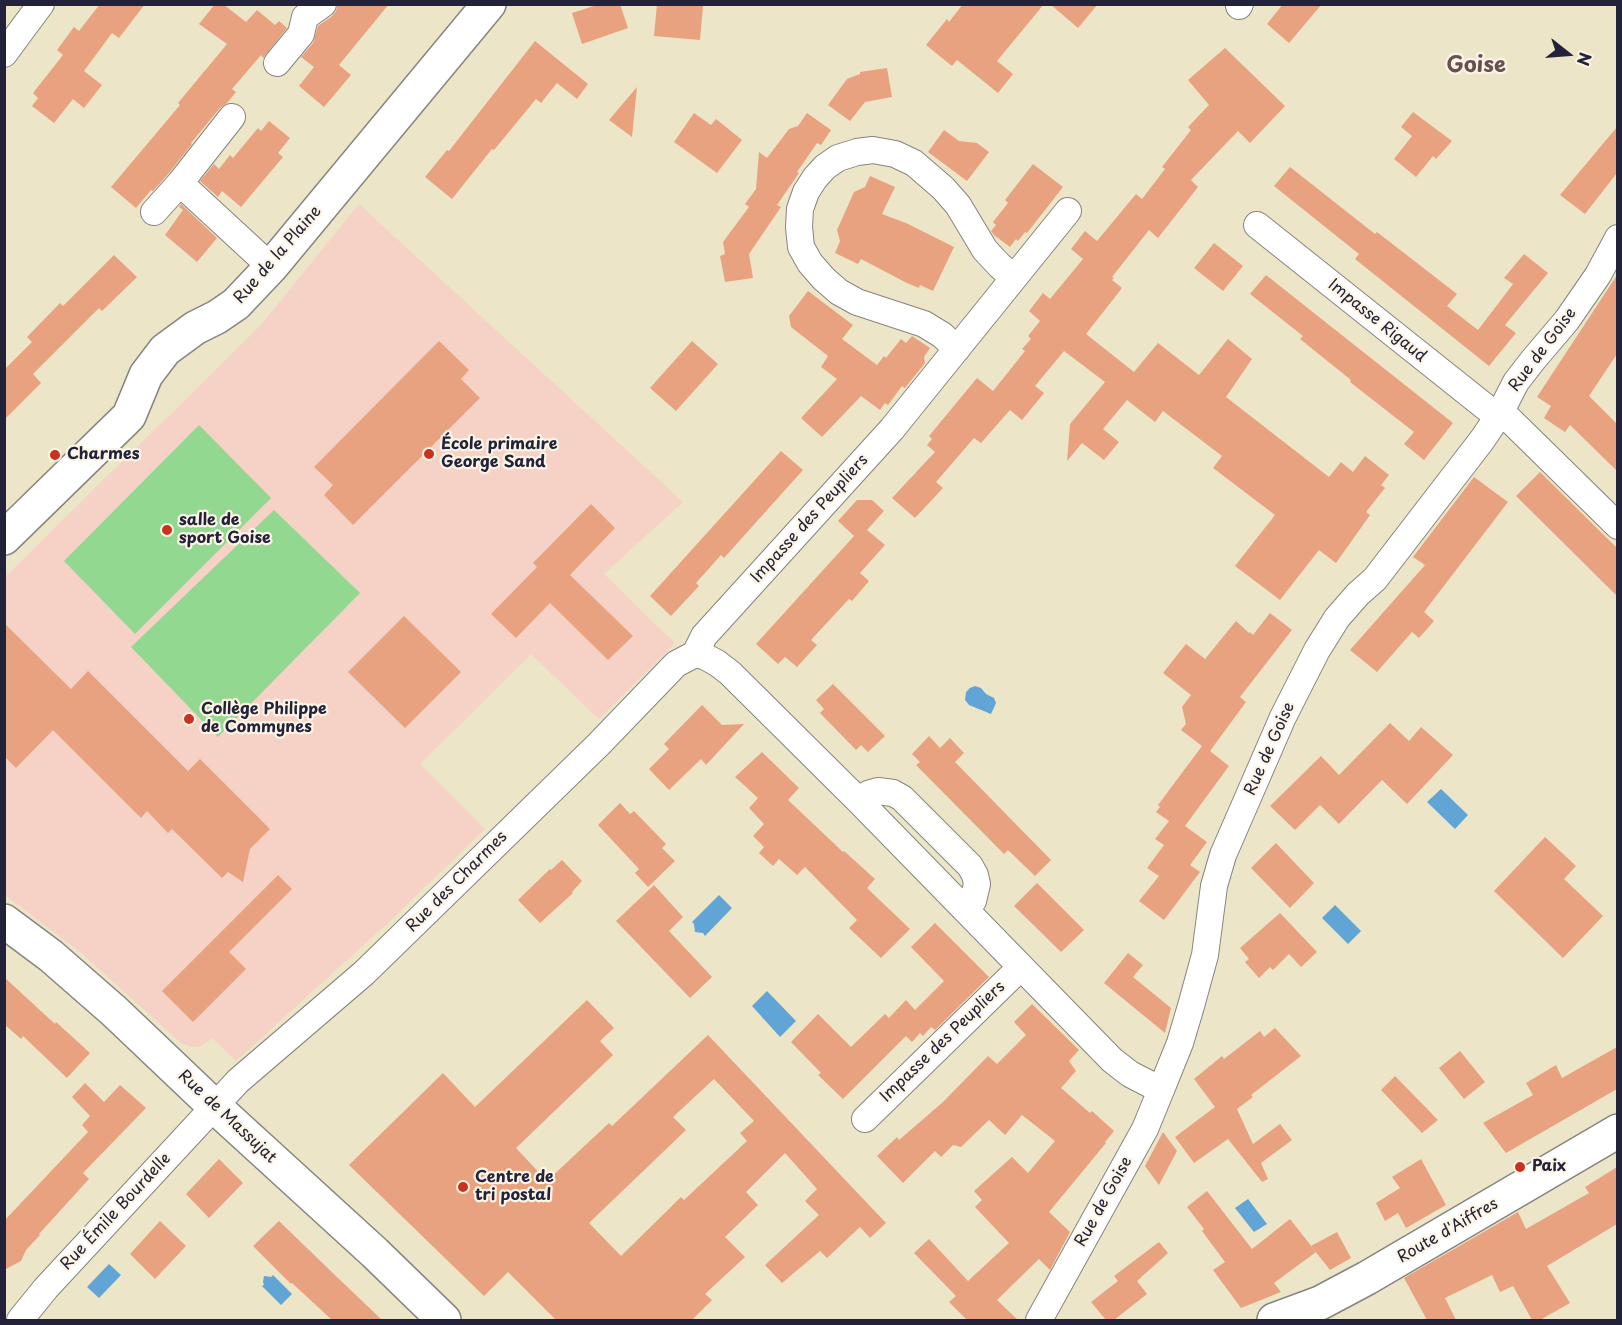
<!DOCTYPE html>
<meta charset="utf-8">
<style>
body{margin:0}
#map{position:relative;width:1622px;height:1325px;overflow:hidden;background:#ece5c7;font-family:"Playpen Sans",sans-serif}
canvas{display:block}
.frame{position:absolute;inset:0;border:6px solid #22223b;pointer-events:none}
.north{position:absolute;left:1538px;top:24px;width:60px;height:60px;-webkit-text-stroke:4px #fcf5e5;paint-order:stroke;rotate:107deg;font-size:16px;font-weight:700;line-height:24px;text-align:center;color:#22223b}
.north::after{content:'';display:block;margin:auto;width:21px;height:27px;background:#22223b;clip-path:polygon(50% 0,100% 100%,50% 72%,0 100%)}
</style>
<div id="map">
<canvas width="1622" height="1325"></canvas>
<div class="frame"></div>
<div class="north">N</div>
</div>
<script>
const c = document.querySelector('canvas').getContext('2d');
c.lineJoin = 'round';
function paint(path, color) {
  c.fillStyle = color;
  c.fill(path, 'evenodd');
}
function shape(rows) {
  const path = new Path2D();
  for (const r of rows) {
    path.moveTo(r[0], r[1]);
    for (let i = 2; i < r.length; i += 2) path.lineTo(r[i], r[i + 1]);
  }
  return path;
}
function trace(path, color, width, dash) {
  c.strokeStyle = color;
  c.lineWidth = width;
  c.lineCap = dash ? 'butt' : 'round';
  c.setLineDash(dash || []);
  c.stroke(path);
}
function drawText(font, color, halo, rows, align = 'center') {
  c.font = font + ' "Playpen Sans",sans-serif';
  c.lineWidth = 4.5;
  c.setLineDash([]);
  c.textBaseline = 'middle';
  c.strokeStyle = halo;
  c.fillStyle = color;
  for (const [text, x, y, turn = 0] of rows) {
    c.save();
    c.translate(x, y);
    c.rotate((+turn || 0) * Math.PI / 180);
    c.textAlign = isNaN(turn) ? turn : align;
    if (halo) c.strokeText(text, 0, 0);
    c.fillText(text, 0, 0);
    c.restore();
  }
}
paint(shape([
 [359,204,683,502,604,574,675,643,599,719,531,654,420,764,485,829,391,920,236,1061,212,1038,199,1047,189,1046,181,1043,80,952,5,895,4,578,261,325]
]), '#f6d1c5');
paint(shape([
 [199,425,271,498,135,634,64,561],
 [274,510,360,593,218,737,131,647]
]), '#93d891');
paint(shape([
 [975,686,981,688,986,694,994,698,996,703,991,714,969,705,965,700,966,692,970,688],
 [1441,789,1468,815,1455,829,1427,802],
 [719,895,732,908,705,936,703,933,695,932,694,924,692,922],
 [1335,905,1361,931,1348,944,1322,918],
 [767,991,796,1021,780,1037,752,1006],
 [1248,1199,1267,1224,1254,1232,1235,1208],
 [109,1264,121,1275,99,1298,87,1287],
 [273,1275,292,1294,281,1305,262,1286,264,1285,263,1282,264,1276,271,1277]
]), '#61a4d6');
paint(shape([
 [100,4,145,4,119,38,112,33,84,71,102,85,84,108,73,99,54,123,32,106,38,98,33,93,63,55,57,50,74,27,79,31],
 [215,4,223,4,246,22,257,10,275,25,279,21,287,28,263,58,261,55,232,89,236,92,227,103,220,108,191,143,192,144,169,173,153,191,151,190,136,208,111,187,180,105,178,103,227,44,199,24],
 [338,4,389,4,339,65,351,75,324,107,299,86,314,67,301,57,313,43,318,26,332,16,336,11],
 [600,4,620,4,628,28,582,44,572,13],
 [657,4,703,6,700,40,654,36],
 [963,4,1044,4,997,61,1013,74,998,93,957,60,952,66,926,45,947,19,949,22],
 [1050,4,1098,4,1078,28],
 [1283,4,1322,4,1289,43,1267,24],
 [535,41,588,84,577,99,557,83,541,103,536,99,494,150,492,149,452,199,425,177,447,150,449,151],
 [1225,48,1285,106,1250,143,1238,131,1191,180,1198,187,1158,238,1149,230,1112,277,1114,278,1112,280,1122,288,1086,334,1134,372,1158,343,1199,375,1228,339,1252,359,1226,397,1329,477,1341,462,1353,472,1365,456,1389,475,1381,485,1385,488,1366,512,1370,515,1336,563,1319,550,1280,600,1235,566,1275,515,1213,468,1222,456,1163,411,1155,422,1127,400,1103,429,1119,442,1104,460,1082,443,1067,461,1070,424,1105,382,1064,351,1035,386,1044,393,1022,420,1010,410,981,443,974,438,936,482,943,488,915,518,892,498,935,452,927,445,932,439,929,436,977,378,993,391,1025,351,1022,349,1031,339,1028,336,1040,321,1029,311,1043,293,1050,299,1083,259,1071,249,1085,231,1097,241,1136,194,1142,199,1165,169,1162,167,1191,130,1188,127,1209,105,1188,80],
 [887,68,892,97,865,102,850,121,828,105,847,79,860,74,860,72],
 [637,87,632,137,609,120],
 [1413,112,1452,141,1436,159,1433,156,1416,177,1394,159,1412,136,1401,127],
 [694,113,711,125,716,119,742,140,717,173,674,142],
 [807,113,831,130,821,145,817,143,797,172,799,173,777,205,781,207,749,254,753,278,725,282,720,256,725,254,723,242,749,207,745,204,756,189,759,152,767,158,789,129,798,126],
 [269,121,290,138,278,153,283,157,241,207,222,191,218,197,200,181,214,164,219,169,230,155,233,158,258,128,261,131],
 [1617,127,1617,173,1585,214,1560,195],
 [944,130,959,141,977,143,989,152,967,181,928,152],
 [1033,164,1063,187,1027,233,1025,232,1018,241,1016,239,1010,247,994,235,991,231,996,225,993,222,1008,203,1005,200],
 [1290,167,1375,234,1377,232,1457,294,1447,306,1478,330,1513,284,1504,278,1524,254,1548,273,1505,325,1516,333,1489,366,1355,259,1359,254,1274,186],
 [870,176,895,187,882,214,906,223,954,247,933,291,920,285,919,288,907,283,861,259,858,264,835,253,840,241,837,230,854,192,865,187],
 [181,204,217,238,197,262,165,235,183,210,179,207],
 [1214,243,1243,266,1223,291,1194,268],
 [114,255,137,277,102,311,99,308,33,374,41,383,4,420,4,370,32,342,27,337,60,303,63,306],
 [1266,275,1453,423,1424,460,1404,444,1414,432,1350,382,1351,380,1300,339,1303,336,1250,294],
 [1617,275,1617,354,1589,396,1617,424,1617,471,1570,425,1565,432,1544,418,1551,406,1537,397],
 [808,291,853,325,842,339,877,365,884,356,886,358,901,339,906,343,912,336,930,348,924,357,925,363,905,388,902,386,888,405,885,403,880,410,861,396,822,437,801,418,837,379,821,367,828,356,791,327,789,316],
 [439,341,469,370,461,379,480,398,353,525,324,495,333,485,314,467],
 [692,341,718,364,676,411,650,388],
 [781,451,803,470,724,558,721,555,696,583,699,586,671,616,650,596],
 [1540,472,1617,548,1617,596,1516,496],
 [1474,477,1508,502,1424,612,1434,621,1419,638,1412,632,1377,672,1350,650,1425,565,1413,557],
 [857,500,872,500,884,511,867,530,885,545,860,573,869,581,852,601,849,599,811,640,817,645,797,667,785,657,778,664,756,644,854,536,838,521],
 [591,504,615,528,570,575,633,636,608,660,550,603,516,638,491,614,537,567,533,563],
 [1270,613,1292,630,1240,697,1246,702,1210,751,1229,766,1185,826,1207,842,1190,865,1200,872,1164,920,1139,901,1159,876,1147,868,1164,845,1155,839,1169,821,1156,812,1160,807,1158,805,1202,746,1181,730,1186,724,1182,707,1191,695,1163,673,1186,644,1205,659,1236,621,1249,633,1250,632,1253,635],
 [404,616,461,672,405,728,348,672],
 [4,623,71,689,88,671,188,771,200,759,270,829,250,849,243,882,228,872,222,878,172,829,168,833,147,811,141,818,53,730,16,768,4,756],
 [833,684,885,736,868,752,861,745,856,750,820,713,824,709,816,700],
 [702,705,722,725,744,724,706,765,701,759,669,790,649,769,669,749,664,744],
 [1390,723,1409,741,1421,727,1453,755,1407,804,1382,780,1339,824,1320,805,1295,830,1270,806,1321,756,1339,775],
 [929,736,940,748,950,738,964,753,955,762,1051,860,1035,876,1008,850,1004,854,916,765,920,762,912,754],
 [762,752,799,788,788,800,843,852,844,851,875,879,867,888,910,929,881,958,849,928,857,920,805,867,797,875,779,859,773,866,759,853,764,847,753,836,764,824,749,808,758,798,735,777],
 [620,803,630,814,634,811,666,844,662,848,675,861,648,887,635,873,639,869,598,825],
 [1545,837,1576,866,1564,879,1603,916,1563,958,1494,891],
 [1276,843,1314,883,1290,908,1251,868],
 [562,860,582,881,572,892,573,893,540,923,518,900,550,869,551,870],
 [278,875,292,889,229,952,246,969,193,1022,162,991],
 [1037,883,1084,930,1061,952,1014,906],
 [654,885,683,917,669,931,712,977,690,998,616,921],
 [1280,913,1317,952,1301,967,1289,954,1273,970,1270,967,1259,978,1245,962,1249,959,1240,948],
 [935,923,989,977,935,1030,931,1027,923,1036,920,1033,912,1042,906,1036,843,1099,818,1075,821,1073,791,1042,818,1014,851,1047,885,1014,889,1018,906,1000,915,1010,944,981,911,947],
 [1128,953,1143,965,1133,977,1171,1008,1165,1033,1104,983],
 [4,977,55,1024,56,1022,90,1053,67,1078,23,1036,21,1039,4,1024],
 [587,1000,614,1028,600,1041,613,1055,516,1148,547,1181,609,1123,612,1126,708,1035,886,1223,870,1238,860,1227,827,1258,820,1251,782,1283,765,1265,819,1215,805,1201,817,1189,785,1153,746,1192,758,1205,725,1237,745,1257,705,1294,712,1300,692,1320,556,1320,508,1272,484,1296,349,1165,443,1073,475,1107],
 [714,1079,754,1121,740,1133,747,1141,684,1200,681,1197,621,1256,589,1223,686,1130,673,1117],
 [1032,1004,1079,1050,1069,1061,1076,1071,1061,1088,1090,1113,1092,1111,1114,1131,1105,1142,1106,1143,1049,1212,1070,1232,1050,1270,1039,1259,997,1300,1018,1320,967,1320,949,1302,956,1296,914,1253,929,1239,968,1281,1009,1243,975,1207,982,1200,974,1191,1012,1157,1028,1173,1055,1141,1022,1115,1005,1135,989,1120,961,1147,953,1145,941,1157,935,1151,903,1183,877,1156,897,1137,899,1140,943,1102,988,1056,997,1064,1026,1035,1014,1022],
 [1275,1028,1301,1056,1251,1095,1253,1097,1237,1109,1253,1144,1280,1124,1292,1140,1261,1163,1268,1179,1262,1182,1228,1139,1194,1163,1175,1137,1215,1107,1194,1079,1222,1056,1224,1059,1260,1031,1264,1037],
 [1617,1047,1617,1089,1506,1153,1483,1123,1533,1095,1526,1083,1556,1065,1562,1078],
 [1460,1051,1485,1082,1464,1099,1439,1068],
 [1395,1076,1438,1120,1422,1133,1381,1090],
 [85,1083,104,1102,120,1085,146,1108,83,1173,89,1179,39,1234,40,1235,26,1250,21,1261,4,1270,4,1221,88,1132,82,1125,90,1116,72,1097],
 [1163,1132,1177,1151,1159,1185,1145,1166],
 [219,1159,243,1183,209,1218,186,1194],
 [1421,1159,1446,1205,1406,1228,1398,1213,1385,1221,1376,1203,1400,1188,1392,1177],
 [1617,1167,1617,1224,1547,1266,1570,1303,1540,1320,1532,1320,1513,1286,1500,1292,1492,1275,1445,1298,1456,1320,1427,1320,1404,1278,1518,1212,1526,1229,1589,1193,1585,1187],
 [1207,1191,1252,1249,1290,1219,1316,1252,1274,1283,1281,1292,1241,1308,1213,1270,1225,1262,1202,1231,1204,1229,1187,1207],
 [160,1221,186,1246,155,1279,130,1254],
 [279,1221,338,1278,382,1320,332,1320,292,1283,291,1284,253,1246],
 [1337,1232,1351,1258,1330,1270,1311,1246],
 [1159,1242,1168,1253,1137,1281,1147,1294,1114,1320,1106,1320,1091,1302,1118,1281,1114,1276]
]), '#e9a280');
const street = shape([
 [1239,6,1240,4],
 [4,54,41,4],
 [277,63,301,34,305,17,323,4],
 [180,183,271,267],
 [1068,211,892,429,704,636,695,654,704,656,717,663,730,673,860,802,1112,1060,1130,1074,1161,1090],
 [154,212,180,183,232,117],
 [1257,225,1488,409,1509,419,1618,526],
 [957,349,942,335,924,324,857,302,839,292,824,279,810,263,801,247,799,227,800,209,806,192,815,178,825,167,838,158,857,152,873,150,895,154,914,163,943,188,958,205,985,250,1000,266,1013,277],
 [860,802,868,794,878,791,893,793,902,798,970,866,975,875,977,884,973,901,966,909],
 [865,1119,1021,967],
 [20,1320,46,1288,238,1081,364,973,599,744,676,664,695,654],
 [1039,1320,1145,1129,1161,1090,1180,1043,1191,1006,1205,955,1214,886,1223,855,1283,717,1317,650,1337,618,1358,594,1375,579,1482,440,1499,415,1516,382,1533,360,1567,320,1598,275,1618,238]
]);
const secondary = shape([
 [4,538,129,416,146,375,165,350,195,328,217,317,236,304,271,267,489,4],
 [4,921,51,956,114,1011,214,1106,375,1253,444,1320],
 [1274,1320,1320,1303,1367,1278,1618,1131]
]);
trace(street, '#878481', 28);
trace(secondary, '#878481', 36);
trace(street, '#fff', 26);
trace(secondary, '#fff', 33);
for (const [x, y, r, color] of [
 [429,454,6,"#c8321e"],
 [55,455,6,"#c8321e"],
 [167,530,6,"#c8321e"],
 [189,719,6,"#c8321e"],
 [1520,1167,6,"#c8321e"],
 [463,1187,6,"#c8321e"]
]) {
  const dot = new Path2D();
  dot.arc(x, y, r, 0, 2 * Math.PI);
  c.fillStyle = color;
  c.fill(dot);
  trace(dot, '#fcf5e5', 2);
}
drawText('16px', '#22223b', '#fcf5e5', [
 ["Rue de la Plaine",278,255,-49],
 ["Impasse Rigaud",1377,321,39],
 ["Rue de Goise",1543,350,-53],
 ["Impasse des Peupliers",810,519,-48],
 ["Rue de Goise",1270,749,-66],
 ["Rue des Charmes",457,882,-45],
 ["Impasse des Peupliers",943,1042,-44],
 ["Rue de Massujat",227,1117,43],
 ["Rue de Goise",1104,1202,-61],
 ["Rue Émile Bourdelle",116,1212,-47],
 ["Route d'Aiffres",1448,1231,-30]
]);
drawText('bold 16px', '#22223b', '#fcf5e5', [
 ["École primaire",441,445],
 ["George Sand",441,463],
 ["Charmes",67,455],
 ["salle de",179,521],
 ["sport Goise",179,539],
 ["Collège Philippe",201,710],
 ["de Commynes",201,728],
 ["Paix",1532,1167],
 ["Centre de",475,1178],
 ["tri postal",475,1196]
], 'left');
drawText('bold 22px', '#684f53', '#fcf5e5', [
 ["Goise",1476,66]
]);
</script>
